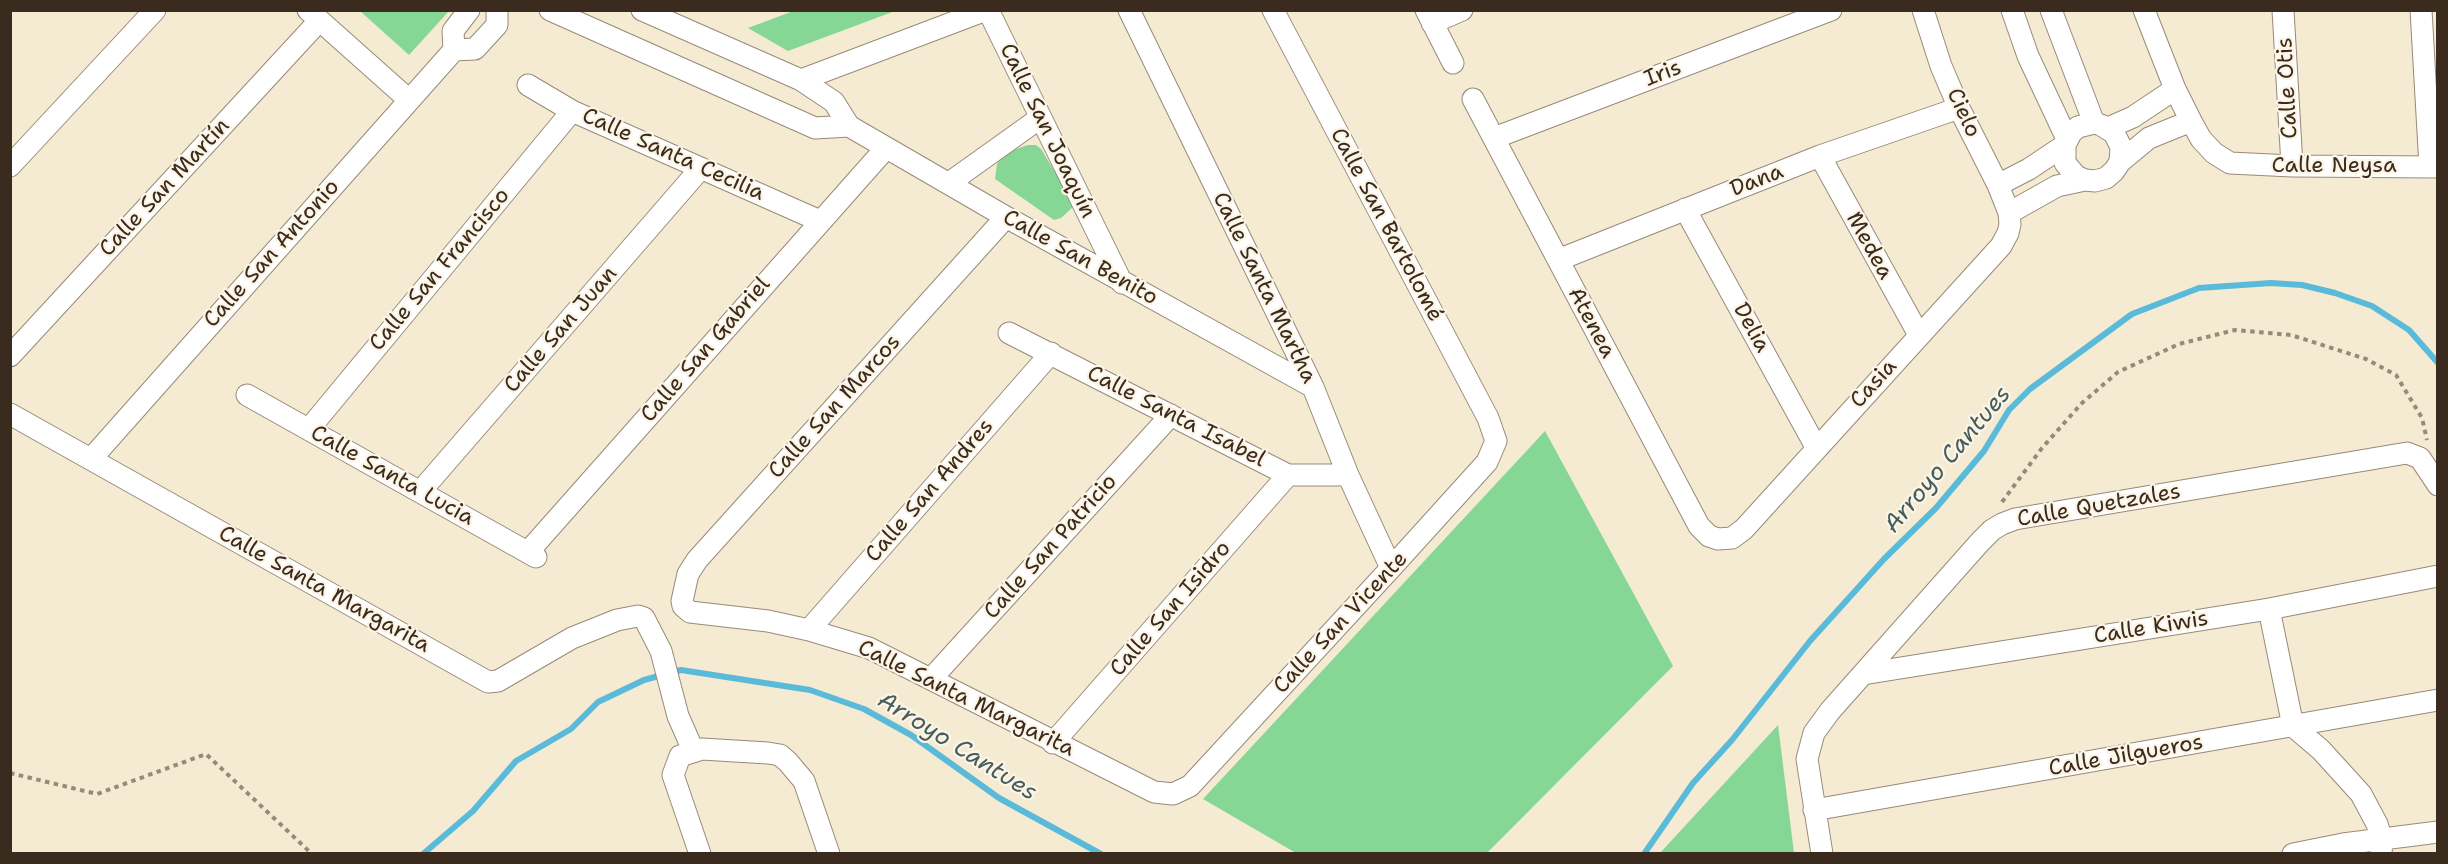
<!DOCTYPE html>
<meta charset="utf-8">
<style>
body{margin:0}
#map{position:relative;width:2448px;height:864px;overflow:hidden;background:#f4ebd2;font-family:"Shantell Sans",sans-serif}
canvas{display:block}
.frame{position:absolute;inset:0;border:12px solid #3b2a1e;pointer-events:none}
</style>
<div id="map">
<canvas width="2448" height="864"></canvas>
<div class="frame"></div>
</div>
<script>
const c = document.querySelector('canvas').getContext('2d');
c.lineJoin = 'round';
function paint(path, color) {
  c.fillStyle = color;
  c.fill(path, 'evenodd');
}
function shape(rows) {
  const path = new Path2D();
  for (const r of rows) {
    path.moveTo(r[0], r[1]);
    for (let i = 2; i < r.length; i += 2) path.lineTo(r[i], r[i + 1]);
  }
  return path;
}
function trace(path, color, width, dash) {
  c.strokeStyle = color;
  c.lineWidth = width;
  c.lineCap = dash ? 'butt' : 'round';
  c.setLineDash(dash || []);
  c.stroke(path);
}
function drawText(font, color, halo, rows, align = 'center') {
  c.font = font + ' "Shantell Sans",sans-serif';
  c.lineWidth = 4.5;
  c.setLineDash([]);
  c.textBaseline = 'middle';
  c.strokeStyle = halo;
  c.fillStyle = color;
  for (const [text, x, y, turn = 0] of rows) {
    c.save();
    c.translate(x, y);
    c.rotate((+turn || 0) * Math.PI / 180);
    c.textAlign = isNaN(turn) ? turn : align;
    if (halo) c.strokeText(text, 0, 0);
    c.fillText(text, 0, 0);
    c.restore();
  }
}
paint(shape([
 [796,10,895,10,895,11,788,51,748,28],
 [360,11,449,11,409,55],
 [1028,145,1036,145,1041,149,1073,202,1073,207,1061,218,1054,220,995,179,997,164,1001,158,1013,150],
 [1545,431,1673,666,1487,853,1296,853,1203,799],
 [1778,725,1794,853,1660,853]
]), '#86d696');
trace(shape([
 [423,854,473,811,516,761,571,729,598,702,644,680,681,670,810,690,864,709,911,735,999,798,1101,854],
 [1644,854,1693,783,1732,740,1810,641,1884,559,1936,508,1984,451,2009,410,2030,389,2132,314,2199,288,2271,283,2302,285,2335,293,2372,306,2409,330,2438,363]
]), '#5abad9', 6);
const minor = shape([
 [308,10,409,100],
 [550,10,815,128,849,126],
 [642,10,801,80,834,102,849,126,1006,217,1313,387],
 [988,10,1122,283],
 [1129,10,1313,387,1348,475,1391,568],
 [1426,10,1453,63],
 [2012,10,2028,56,2067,139],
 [2051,10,2094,123],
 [2144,10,2175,89,2191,121,2201,139,2214,153,2230,163,2292,166,2438,167],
 [2283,10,2292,166],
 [2421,10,2430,167],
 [1432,23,1462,10],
 [454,50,453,31,469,10],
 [801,80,986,10],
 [528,85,572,111,820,221],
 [1473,99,1699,526,1709,536,1718,539,1732,538,1744,529,2001,246,2008,233,2010,224,2009,213,1998,185,1959,108,1941,66,1923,10],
 [2108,128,2133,117,2175,89],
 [1494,138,1831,10],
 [1820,156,1919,335],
 [2120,162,2149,138,2191,121],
 [10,166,155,10],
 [949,183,1040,118],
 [1998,185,2029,169,2065,145],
 [1685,209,1816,447],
 [2009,213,2057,186,2085,180,2095,181,2106,178,2114,171,2120,162,2121,147,2114,133,2101,125,2094,123,2078,127,2071,133,2065,145,2065,163,2076,176,2085,180],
 [1006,217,697,560,688,574,682,601,683,606,690,612,768,621,809,630,869,648,1154,792,1173,794,1190,786,1391,568,1487,462,1496,441,1488,418,1273,10],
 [1558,260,1820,156,1959,108],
 [1009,333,1288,475,1348,475],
 [10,356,319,21],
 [247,395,536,557],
 [10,414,488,682,498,681,572,638,617,620,638,616,644,618,661,651,678,716,693,750],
 [309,429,572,111],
 [91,459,454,50,475,49,497,25,497,10],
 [420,492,701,168],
 [528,552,886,148],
 [2269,609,2293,726,2321,750,2361,794,2377,824,2382,840,2381,854],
 [809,630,1051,353],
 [1863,674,2269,609,2438,576],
 [931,679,1171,415],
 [1053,743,1288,475],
 [1814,810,2438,700],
 [700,854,673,775,680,756,702,749,768,753,780,755,788,762,804,781,829,854],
 [1822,854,1807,759,1814,733,1830,711,1980,542,1992,530,2002,524,2015,519,2407,453,2420,458,2438,485],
 [2293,854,2343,844,2438,832]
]);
trace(minor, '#988a78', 23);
trace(shape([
 [2002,502,2042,448,2082,403,2118,372,2179,344,2235,330,2291,335,2366,359,2396,375,2422,418,2427,440],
 [10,773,97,794,206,754,312,854]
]), '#988a78', 4, [4.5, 4.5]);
trace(minor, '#fff', 21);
drawText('22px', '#3b2a1e', '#fcf5e5', [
 ["Iris",1663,74,-21],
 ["Calle Otis",2288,88,-93],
 ["Cielo",1963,113,65],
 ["Calle San Joaquín",1047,131,64],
 ["Calle Santa Cecilia",673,155,24],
 ["Calle Neysa",2334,166],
 ["Dana",1757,181,-21],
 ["Calle San Martín",165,188,-47],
 ["Calle San Bartolomé",1386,225,62],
 ["Medea",1869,246,61],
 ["Calle San Antonio",272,254,-48],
 ["Calle San Benito",1080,258,29],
 ["Calle San Francisco",440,270,-50],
 ["Calle Santa Martha",1264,288,64],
 ["Atenea",1591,323,62],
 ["Delia",1751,328,61],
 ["Calle San Juan",561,330,-49],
 ["Calle San Gabriel",706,350,-49],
 ["Casia",1874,384,-48],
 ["Calle San Marcos",835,407,-48],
 ["Calle Santa Isabel",1176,417,27],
 ["Calle Santa Lucia",392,476,29],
 ["Calle San Andres",930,491,-49],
 ["Calle Quetzales",2099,506,-10],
 ["Calle San Patricio",1051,547,-48],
 ["Calle Santa Margarita",324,590,29],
 ["Calle San Isidro",1171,609,-49],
 ["Calle San Vicente",1341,623,-47],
 ["Calle Kiwis",2151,628,-9],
 ["Calle Santa Margarita",966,699,26],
 ["Calle Jilgueros",2126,756,-10]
]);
drawText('italic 24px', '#465c5f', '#fcf5e5', [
 ["Arroyo Cantues",1948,460,-50],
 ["Arroyo Cantues",957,747,32]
]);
</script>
